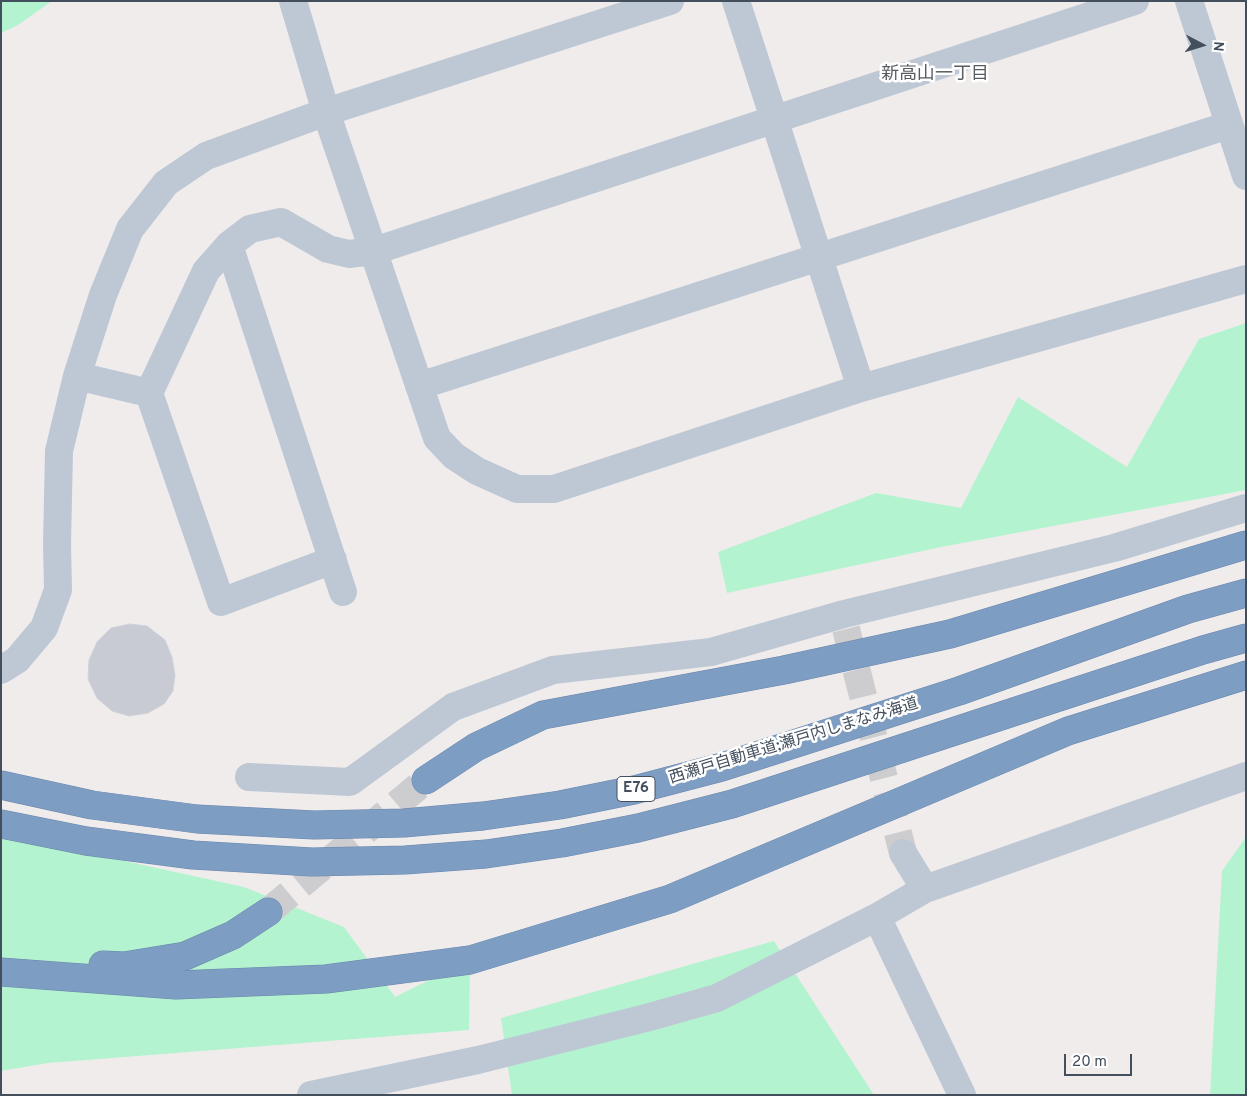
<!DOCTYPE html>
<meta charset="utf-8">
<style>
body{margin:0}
#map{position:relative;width:1247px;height:1096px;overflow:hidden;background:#f0ecec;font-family:Overpass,sans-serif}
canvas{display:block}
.frame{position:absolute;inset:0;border:2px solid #434f5c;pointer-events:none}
.north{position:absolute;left:1177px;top:20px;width:50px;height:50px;-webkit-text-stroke:4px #fff;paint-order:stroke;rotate:95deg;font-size:14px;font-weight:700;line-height:20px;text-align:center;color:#434f5c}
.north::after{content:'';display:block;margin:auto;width:18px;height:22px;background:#434f5c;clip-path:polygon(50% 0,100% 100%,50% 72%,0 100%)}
.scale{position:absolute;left:1064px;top:1054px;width:68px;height:22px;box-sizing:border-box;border:2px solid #434f5c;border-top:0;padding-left:6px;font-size:15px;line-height:18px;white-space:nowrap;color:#434f5c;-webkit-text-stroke:4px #fff;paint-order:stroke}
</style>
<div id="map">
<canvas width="1247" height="1096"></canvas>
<div class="frame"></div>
<div class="north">N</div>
<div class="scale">20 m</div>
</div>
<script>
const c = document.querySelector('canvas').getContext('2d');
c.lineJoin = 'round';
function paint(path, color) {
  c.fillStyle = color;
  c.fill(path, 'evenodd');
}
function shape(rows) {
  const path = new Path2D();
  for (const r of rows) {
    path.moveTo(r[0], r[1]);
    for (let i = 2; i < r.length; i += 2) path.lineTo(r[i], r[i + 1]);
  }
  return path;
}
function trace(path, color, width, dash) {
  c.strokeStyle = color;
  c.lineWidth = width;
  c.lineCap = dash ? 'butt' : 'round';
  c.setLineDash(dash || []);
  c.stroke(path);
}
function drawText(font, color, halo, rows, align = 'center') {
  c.font = font + ' Overpass,"Noto Sans JP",sans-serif';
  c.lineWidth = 5;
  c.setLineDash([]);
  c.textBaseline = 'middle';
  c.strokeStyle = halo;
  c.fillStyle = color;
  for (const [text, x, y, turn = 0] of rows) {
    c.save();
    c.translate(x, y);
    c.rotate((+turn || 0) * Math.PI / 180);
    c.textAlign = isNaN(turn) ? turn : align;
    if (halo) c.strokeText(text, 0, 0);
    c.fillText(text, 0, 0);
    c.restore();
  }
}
paint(shape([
 [1,1,52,1,18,25,1,33],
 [1246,323,1246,490,941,547,727,593,718,552,876,493,961,508,1018,397,1127,467,1199,339],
 [1,834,244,887,344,927,395,997,470,960,469,1030,48,1063,1,1071],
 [1246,837,1246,1095,1210,1095,1222,871],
 [774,941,874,1095,512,1095,501,1018]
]), '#b4f3cf');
const building = shape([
 [130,624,147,626,165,640,172,657,175,675,173,691,164,704,148,713,129,716,112,711,97,698,88,679,89,660,97,642,111,628,130,624]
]);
paint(building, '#c8cbd3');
trace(building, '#d0d2d9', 1);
trace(shape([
 [846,629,903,853]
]), '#cdcdcf', 28, [28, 14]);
trace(shape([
 [268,912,426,780]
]), '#cdcdcf', 28, [28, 14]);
const highway = shape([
 [426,780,476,747,543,715,784,670,950,634,1246,545],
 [1,785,92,805,197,819,314,825,404,823,483,816,560,805,634,790,722,767,959,691,1188,609,1246,593],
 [1,824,86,841,193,855,312,862,405,860,486,854,562,843,638,828,732,804,1203,650,1246,638],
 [103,965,124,966,185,956,233,935,268,912],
 [1,972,176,985,326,979,470,960,670,899,1068,731,1246,675]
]);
trace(highway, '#6987ad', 29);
trace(shape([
 [293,1,326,112,437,438,454,456,477,471,517,489,554,489,861,388,1246,279],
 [736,1,861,388],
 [1189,1,1246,176],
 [229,245,343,592],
 [77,376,149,393],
 [419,386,1229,125],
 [333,560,221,602,149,393,206,271,229,245,250,229,281,222,328,249,349,254,374,251,1135,1],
 [1,670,17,660,44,628,58,590,57,544,59,451,77,376,103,295,130,229,166,183,206,156,326,112,670,1],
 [249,777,350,782,453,707,553,670,711,652,844,614,1114,548,1246,508],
 [903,853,925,889],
 [877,917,962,1095],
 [311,1095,478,1060,646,1018,717,998,877,917,925,889,1246,776]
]), '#bec8d4', 28);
trace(highway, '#7e9dc2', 28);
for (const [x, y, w] of [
 [636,789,38]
]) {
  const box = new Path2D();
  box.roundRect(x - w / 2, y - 12.5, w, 25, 4);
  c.fillStyle = '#fff';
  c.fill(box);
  trace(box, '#434f5c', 1);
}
drawText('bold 15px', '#434f5c', null, [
 ["E76",636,789]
]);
drawText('16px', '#434f5c', '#fff', [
 ["西瀬戸自動車道;瀬戸内しまなみ海道",794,742,-17]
]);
drawText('18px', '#585d62', '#fff', [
 ["新高山一丁目",935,75]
]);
</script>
